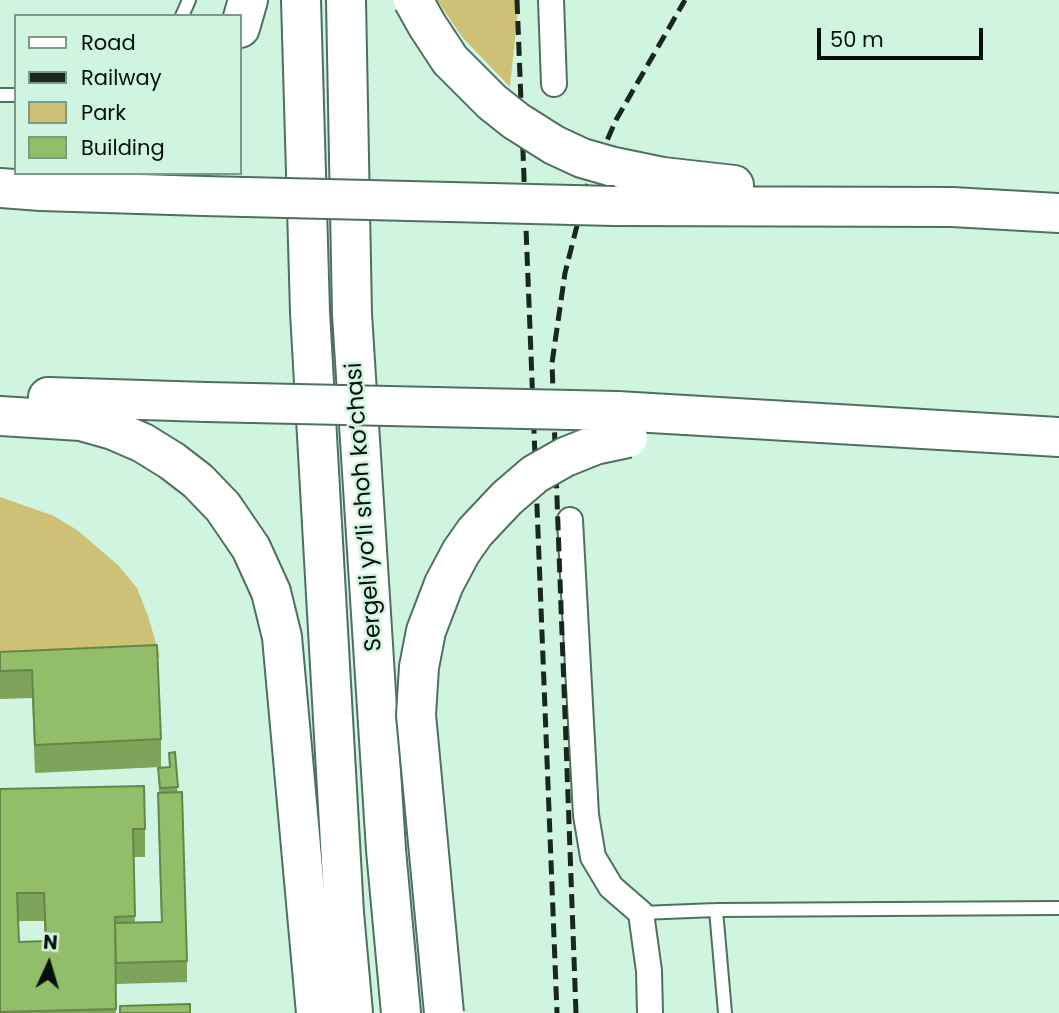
<!DOCTYPE html>
<meta charset="utf-8">
<style>
body{margin:0}
#map{position:relative;width:1059px;height:1013px;overflow:hidden;background:#cff4e0;font-family:Poppins,sans-serif}
canvas{display:block}
.legend{position:absolute;left:14px;top:14px;width:228px;height:161px;box-sizing:border-box;background:#cff4e0;border:2px solid #7e998a;margin:0;padding:9px 12px;list-style:none;font-size:21px;color:#041009}
.legend li{display:flex;align-items:center;gap:14px;height:35px}
.legend b{width:35px;border:2px solid #7e998a}
.north{position:absolute;left:14px;top:929px;width:70px;height:70px;-webkit-text-stroke:5px #cff4e0;paint-order:stroke;rotate:4deg;font-size:19px;font-weight:700;line-height:28px;text-align:center;color:#041009}
.north::after{content:'';display:block;margin:auto;width:24px;height:32px;background:#041009;clip-path:polygon(50% 0,100% 100%,50% 72%,0 100%)}
.scale{position:absolute;left:817px;top:28px;width:166px;height:32px;box-sizing:border-box;border:4px solid #041009;border-top:0;padding-left:9px;font-size:21px;line-height:24px;white-space:nowrap;color:#041009;-webkit-text-stroke:5px #cff4e0;paint-order:stroke}
</style>
<div id="map">
<canvas width="1059" height="1013"></canvas>
<ul class="legend">
<li><b style="height:9px;background:#fff"></b>Road</li>
<li><b style="height:9px;background:#19271f"></b>Railway</li>
<li><b style="height:19px;background:#cec176"></b>Park</li>
<li><b style="height:19px;background:#92be69"></b>Building</li>
</ul>
<div class="north">N</div>
<div class="scale">50 m</div>
</div>
<script>
const c = document.querySelector('canvas').getContext('2d');
c.lineJoin = 'round';
function paint(path, color) {
  c.fillStyle = color;
  c.fill(path, 'evenodd');
}
function shape(rows) {
  const path = new Path2D();
  for (const r of rows) {
    path.moveTo(r[0], r[1]);
    for (let i = 2; i < r.length; i += 2) path.lineTo(r[i], r[i + 1]);
  }
  return path;
}
function trace(path, color, width, dash) {
  c.strokeStyle = color;
  c.lineWidth = width;
  c.lineCap = dash ? 'butt' : 'round';
  c.setLineDash(dash || []);
  c.stroke(path);
}
function drawText(font, color, halo, rows, align = 'center') {
  c.font = font + ' Poppins,sans-serif';
  c.lineWidth = 5;
  c.setLineDash([]);
  c.textBaseline = 'middle';
  c.strokeStyle = halo;
  c.fillStyle = color;
  for (const [text, x, y, turn = 0] of rows) {
    c.save();
    c.translate(x, y);
    c.rotate((+turn || 0) * Math.PI / 180);
    c.textAlign = isNaN(turn) ? turn : align;
    if (halo) c.strokeText(text, 0, 0);
    c.fillText(text, 0, 0);
    c.restore();
  }
}
paint(shape([
 [437,0,519,0,510,87,463,38],
 [0,497,54,516,77,530,118,565,137,588,148,616,160,657,0,662]
]), '#cec176');
const service = shape([
 [182,16,189,0],
 [0,95,16,95],
 [716,910,725,1013],
 [641,913,716,910,1059,908]
]);
const minor = shape([
 [551,0,554,84],
 [570,520,586,815,593,857,611,887,641,913,649,971,650,1013]
]);
const primary = shape([
 [301,0,310,312,344,913,353,1013],
 [346,0,352,314,386,850,401,1013]
]);
const trunk = shape([
 [240,28,248,0],
 [610,166,663,177,734,185],
 [0,188,41,191,204,196],
 [614,206,952,207,1059,213],
 [48,397,206,402],
 [617,411,1059,437],
 [0,416,81,421,113,430,143,443,172,461,198,481,223,507,251,548,271,592,282,637,316,1013]
]);
trace(service, '#4f7060', 16);
trace(minor, '#4f7060', 28);
trace(primary, '#4f7060', 42);
trace(trunk, '#4f7060', 42);
trace(service, '#fff', 12);
trace(minor, '#fff', 24);
trace(primary, '#fff', 38);
trace(trunk, '#fff', 38);
trace(shape([
 [517,0,557,1013],
 [576,1013,552,363,565,273,587,186,616,120,685,0]
]), '#19271f', 5, [14, 7]);
const trunkBridge = shape([
 [413,0,427,25,450,60,492,102,516,121,554,145,582,158,610,166],
 [204,196,614,206],
 [206,402,617,411],
 [444,1013,416,715,419,667,426,631,444,584,461,552,475,532,507,498,535,474,565,457,595,445,628,438]
]);
trace(trunkBridge, '#4f7060', 42, []);
trace(trunkBridge, '#fff', 38);
paint(shape([
 [0,652,161,739,161,767,35,773,32,698,0,699],
 [175,752,187,961,187,982,116,984,116,1013,0,1013,0,789,145,829,145,857,133,857,135,923,161,922,158,815,158,793,159,793,158,768,169,767,169,753],
 [18,921,44,921,45,941,19,942]
]), '#7ea35a');
const building = shape([
 [157,645,161,739,35,745,32,670,0,671,0,652,157,645],
 [175,752,178,787,160,788,158,768,170,767,169,753,175,752],
 [144,786,145,829,133,829,135,916,115,917,116,1009,0,1012,0,789,144,786],
 [17,893,44,893,46,941,19,942,17,893],
 [182,792,187,961,116,963,115,923,162,922,158,793,182,792],
 [190,1004,190,1013,120,1013,120,1006,190,1004]
]);
paint(building, '#92be69');
trace(building, '#66854a', 2);
drawText('23px', '#041009', '#cff4e0', [
 ["Sergeli yo‘li shoh ko‘chasi",365,507,-94]
]);
</script>
